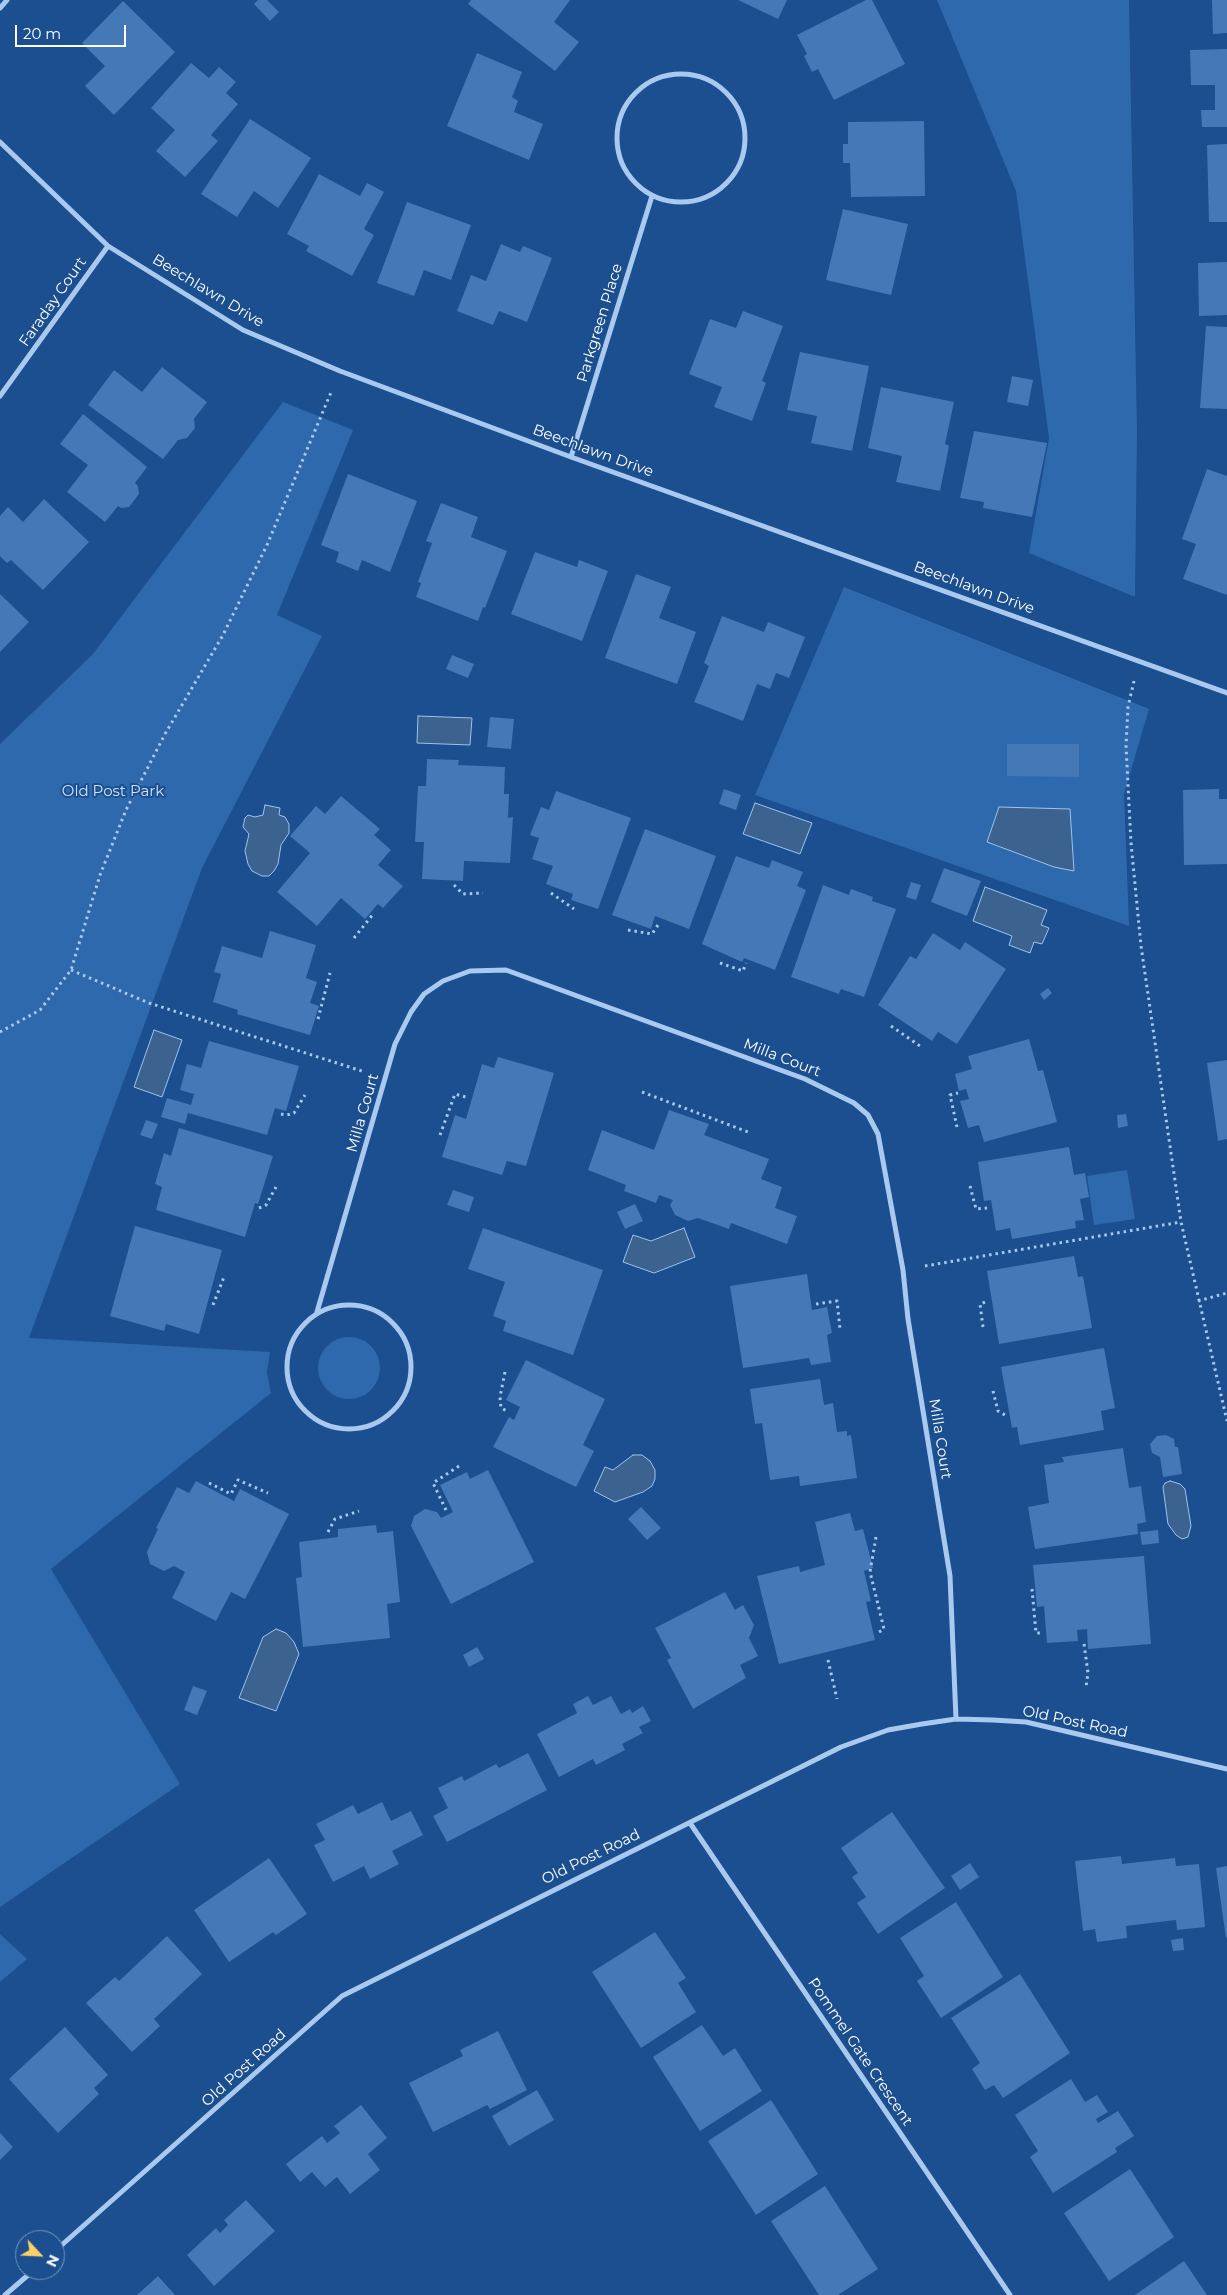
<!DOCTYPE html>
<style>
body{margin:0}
#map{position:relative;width:1227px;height:2295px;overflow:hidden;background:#1b4f8f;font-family:Montserrat,sans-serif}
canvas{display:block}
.north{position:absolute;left:15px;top:2230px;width:50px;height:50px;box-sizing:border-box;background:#1b4f8f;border:1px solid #7695bc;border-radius:50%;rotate:115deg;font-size:14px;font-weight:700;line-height:20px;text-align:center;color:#fff}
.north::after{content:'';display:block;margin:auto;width:18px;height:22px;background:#ffd166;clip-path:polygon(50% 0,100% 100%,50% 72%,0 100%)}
.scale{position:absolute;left:15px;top:25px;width:111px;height:22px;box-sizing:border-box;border:2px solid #fff;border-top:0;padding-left:6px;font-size:15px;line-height:18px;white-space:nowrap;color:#fff;-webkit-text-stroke:4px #1b4f8f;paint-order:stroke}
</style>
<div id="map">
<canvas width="1227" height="2295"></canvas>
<div class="north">N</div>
<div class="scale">20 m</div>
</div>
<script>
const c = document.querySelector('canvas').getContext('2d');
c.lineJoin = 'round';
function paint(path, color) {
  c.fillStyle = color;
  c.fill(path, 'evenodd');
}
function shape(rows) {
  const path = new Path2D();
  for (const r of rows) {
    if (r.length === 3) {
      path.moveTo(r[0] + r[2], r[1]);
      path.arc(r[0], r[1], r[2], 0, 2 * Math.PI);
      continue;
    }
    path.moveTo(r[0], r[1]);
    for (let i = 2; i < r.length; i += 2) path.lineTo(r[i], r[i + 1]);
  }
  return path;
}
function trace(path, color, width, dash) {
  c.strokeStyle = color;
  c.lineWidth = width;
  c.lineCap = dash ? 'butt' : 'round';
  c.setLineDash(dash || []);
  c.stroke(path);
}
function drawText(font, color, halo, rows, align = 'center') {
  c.font = font + ' Montserrat,sans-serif';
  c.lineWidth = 4;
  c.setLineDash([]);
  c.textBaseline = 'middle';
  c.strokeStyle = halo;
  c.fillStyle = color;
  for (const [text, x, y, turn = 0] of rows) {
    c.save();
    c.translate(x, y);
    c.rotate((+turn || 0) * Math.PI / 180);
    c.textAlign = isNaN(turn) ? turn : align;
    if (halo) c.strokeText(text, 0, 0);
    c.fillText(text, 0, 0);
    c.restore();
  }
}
paint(shape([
 [937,0,1129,0,1137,432,1135,597,1029,553,1049,438,1016,191],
 [283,402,353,430,277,615,322,636,202,868,29,1338,270,1352,267,1373,271,1393,51,1569,180,1784,0,1907,0,744,93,654],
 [844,587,1149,709,1124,794,1129,926,755,795],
 [1127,1170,1135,1219,1094,1225,1087,1176],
 [349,1368,31],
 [0,1934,27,1959,0,1982]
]), '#2e69ad');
const water = shape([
 [418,716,472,718,470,745,417,743,418,716],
 [755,803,812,823,800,854,743,834,755,803],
 [265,805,280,808,279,815,285,817,289,824,289,833,281,845,278,864,274,871,269,876,262,876,252,871,248,864,245,851,249,834,243,827,245,818,248,815,255,817,263,815,265,805],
 [999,807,1070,809,1074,871,1054,867,987,842,999,807],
 [985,887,1047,910,1041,925,1049,928,1042,944,1034,942,1030,953,1009,945,1012,936,973,921,985,887],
 [154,1030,182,1040,162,1097,134,1087,154,1030],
 [684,1228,695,1257,654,1273,623,1262,633,1235,651,1241,684,1228],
 [633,1455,642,1455,650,1461,655,1470,655,1479,652,1486,643,1492,615,1502,594,1491,605,1467,613,1470,633,1455],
 [1170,1481,1180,1484,1185,1489,1191,1526,1188,1537,1182,1539,1176,1535,1168,1524,1163,1487,1165,1483,1170,1481],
 [276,1629,286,1633,294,1642,299,1654,276,1711,239,1698,263,1637,276,1629]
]);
paint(water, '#3c6290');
trace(water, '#9cc4f0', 1);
paint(shape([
 [258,0,267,0,279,12,270,21,254,4],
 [471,0,570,0,554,22,579,42,555,71,468,4],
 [738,0,787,0,778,19],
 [866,0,872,0,905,64,834,100,818,69,812,72,804,56,807,54,797,35],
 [1212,0,1227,0,1227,33,1213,34],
 [123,1,175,52,114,115,85,86,105,66,82,43],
 [1227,49,1227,127,1202,127,1201,110,1215,110,1215,85,1191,85,1190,50],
 [477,53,522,72,512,97,518,101,514,112,543,124,529,160,447,126],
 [191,63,209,78,219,67,236,82,226,93,238,104,211,135,218,141,185,177,156,151,175,130,151,108],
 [250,119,311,158,278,208,254,191,237,217,201,194],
 [924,121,925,196,851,197,850,163,843,163,843,144,848,144,848,122],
 [1227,144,1227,222,1209,222,1207,145],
 [319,174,360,196,367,183,384,192,364,229,374,235,352,276,306,251,309,246,287,234],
 [407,202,471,225,451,280,424,270,414,296,377,283],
 [843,209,908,224,891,295,826,280],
 [501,244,520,252,523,246,552,258,527,322,499,311,493,325,457,311,471,275,486,281],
 [1227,262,1227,315,1199,316,1198,263],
 [743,311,783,326,762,381,766,383,752,421,714,407,722,387,689,374,710,319,736,328],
 [1206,326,1227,327,1227,409,1200,408],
 [800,352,869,366,852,451,811,443,817,416,787,410],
 [162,367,207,402,194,419,195,428,187,438,178,440,163,459,88,405,114,370,142,392],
 [1012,376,1033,380,1028,406,1007,402],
 [881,387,954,402,945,444,949,446,940,491,896,482,902,456,868,448],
 [83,414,147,467,135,483,138,486,139,494,129,507,121,508,118,506,105,522,67,492,88,465,60,444],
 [974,431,1047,443,1032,517,983,508,984,502,960,498],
 [1207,469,1227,476,1227,595,1183,579,1196,544,1182,539],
 [348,474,417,501,390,572,362,560,358,571,336,562,339,552,321,545],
 [44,499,89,542,43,590,11,560,7,563,0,556,0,516,8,507,23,522],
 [441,503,478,517,471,537,507,551,485,608,483,607,478,621,416,597,421,583,418,582,432,543,426,541],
 [535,552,577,567,579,560,608,571,582,641,511,614],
 [636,574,671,587,659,618,696,632,677,684,605,658],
 [0,594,29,622,0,652],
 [722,616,764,632,768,622,805,637,789,678,776,673,770,689,757,684,743,721,694,702,709,666,704,663],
 [452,655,474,664,468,678,446,669],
 [490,717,514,719,511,749,487,747],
 [1007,744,1079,744,1079,777,1007,776],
 [427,759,459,760,458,765,505,767,504,794,509,794,508,818,513,817,510,863,464,861,463,881,422,879,424,842,415,842,418,786,426,786],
 [724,789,741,795,736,810,719,804],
 [1219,789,1219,799,1227,799,1227,864,1184,865,1183,790],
 [556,791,631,818,598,909,571,900,573,894,546,884,553,866,532,859,539,838,530,835,541,807,549,810],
 [341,796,380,829,374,835,391,850,378,865,403,886,383,908,378,904,365,919,341,898,317,926,277,892,310,853,290,836,316,806,325,814],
 [645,829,716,856,689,929,655,916,651,929,612,915],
 [736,856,769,868,772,860,803,872,797,886,806,890,775,970,744,958,742,962,702,944],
 [944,868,981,881,967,916,931,902],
 [911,882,921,885,916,900,906,897],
 [823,885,849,895,851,889,873,897,872,901,896,909,864,997,841,989,839,994,791,977],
 [270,931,316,945,306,978,317,982,310,1003,319,1006,310,1035,237,1014,238,1010,213,1002,221,974,214,972,222,946,262,958],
 [933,933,960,950,965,942,1006,969,957,1044,938,1032,932,1041,878,1005,910,956,916,959],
 [1048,988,1052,993,1044,1000,1040,994],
 [1029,1039,1038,1071,1043,1070,1057,1122,984,1142,979,1125,968,1128,960,1101,969,1099,966,1089,959,1091,955,1074,972,1069,968,1056],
 [209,1041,299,1066,286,1111,275,1108,267,1135,188,1113,185,1124,161,1117,167,1098,191,1105,194,1094,180,1090,187,1064,201,1068],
 [498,1057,554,1073,526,1166,507,1161,502,1175,442,1157,455,1115,466,1119,482,1064,494,1068],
 [1227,1060,1227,1139,1218,1141,1207,1063],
 [669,1110,709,1124,704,1135,769,1159,761,1179,782,1187,775,1208,797,1216,787,1244,731,1223,729,1229,698,1218,688,1221,675,1215,670,1205,673,1200,659,1195,656,1203,624,1191,626,1185,588,1170,602,1130,654,1150],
 [1126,1114,1128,1126,1118,1128,1117,1115],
 [146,1120,158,1124,152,1139,140,1135],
 [179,1128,273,1156,258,1204,255,1203,245,1237,156,1210,162,1187,155,1184,164,1153,171,1156],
 [1069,1147,1074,1175,1085,1173,1089,1197,1080,1199,1084,1220,1075,1221,1076,1228,1012,1239,1010,1228,996,1231,991,1200,984,1201,978,1162],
 [453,1190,474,1197,469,1212,447,1205],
 [635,1204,643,1221,625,1229,617,1212],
 [135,1226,222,1250,199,1334,166,1324,164,1331,110,1316],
 [483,1228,603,1270,573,1355,503,1331,506,1321,493,1316,505,1282,468,1269],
 [1074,1256,1078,1277,1083,1276,1092,1328,999,1344,987,1271],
 [807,1274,812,1310,827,1307,832,1333,827,1335,831,1362,811,1365,809,1358,743,1368,730,1286],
 [1104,1348,1115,1408,1101,1411,1104,1430,1020,1445,1017,1427,1012,1428,1001,1367],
 [526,1360,605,1399,583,1445,594,1451,576,1487,493,1447,509,1417,514,1420,520,1407,506,1400],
 [820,1379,824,1405,833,1403,837,1432,847,1431,847,1436,851,1435,857,1478,800,1486,799,1476,770,1480,762,1423,755,1424,750,1389],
 [1166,1435,1174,1439,1175,1447,1178,1447,1182,1474,1163,1477,1160,1457,1152,1453,1150,1444,1157,1436],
 [1123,1448,1129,1488,1141,1486,1146,1522,1137,1524,1138,1534,1035,1549,1028,1507,1049,1503,1044,1465,1064,1462,1062,1457],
 [488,1470,534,1562,451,1604,411,1526,414,1516,425,1509,437,1512,441,1518,453,1512,440,1485,467,1472,470,1479],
 [196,1481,234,1501,240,1489,289,1514,245,1599,231,1592,216,1621,172,1598,185,1572,174,1566,164,1571,150,1564,147,1552,158,1529,156,1528,177,1487,189,1493],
 [641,1507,661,1528,647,1540,628,1519],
 [850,1513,855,1531,863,1529,873,1568,864,1571,871,1601,866,1602,875,1640,779,1664,757,1576,799,1566,800,1572,825,1565,815,1522],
 [376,1525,377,1533,393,1531,400,1602,387,1604,390,1638,303,1647,296,1578,302,1577,299,1542,338,1537,338,1529],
 [1158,1530,1159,1543,1142,1545,1140,1532],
 [1144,1556,1151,1644,1088,1649,1087,1629,1077,1630,1078,1641,1047,1643,1044,1606,1037,1607,1033,1565],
 [725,1592,735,1610,743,1605,754,1625,749,1638,758,1656,740,1665,746,1678,693,1709,667,1660,671,1658,655,1628],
 [477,1647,484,1659,469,1667,463,1655],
 [193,1686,207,1691,197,1715,184,1710],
 [588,1696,593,1705,611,1696,621,1714,630,1709,632,1713,643,1706,651,1721,639,1727,643,1733,622,1744,625,1750,596,1765,593,1759,559,1777,537,1734,577,1713,573,1704],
 [528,1753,547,1790,447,1842,433,1816,448,1808,438,1788,462,1776,464,1781,496,1764,499,1768],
 [382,1802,391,1821,411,1811,423,1835,392,1851,399,1864,370,1879,364,1866,333,1882,314,1845,325,1840,316,1824,353,1805,358,1814],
 [892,1812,945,1888,878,1934,857,1903,866,1897,852,1877,858,1873,841,1848],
 [1121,1856,1122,1864,1175,1858,1176,1866,1199,1864,1205,1927,1177,1930,1176,1920,1126,1926,1127,1938,1097,1942,1095,1929,1083,1931,1075,1861],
 [269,1858,307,1914,276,1935,273,1932,229,1962,194,1910],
 [970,1863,979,1877,960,1890,951,1876],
 [1227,1866,1227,1937,1226,1938,1216,1868],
 [956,1902,1003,1977,941,2018,917,1981,924,1976,900,1938],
 [655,1932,686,1978,678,1983,696,2012,641,2048,592,1972],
 [167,1936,202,1974,154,2019,160,2026,132,2052,86,2003,115,1977,119,1981],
 [1183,1938,1184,1950,1173,1951,1171,1940],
 [1020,1974,1070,2053,1003,2098,994,2085,985,2090,972,2069,980,2063,951,2018],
 [702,2025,723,2056,735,2048,762,2091,700,2131,653,2057],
 [65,2027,108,2075,94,2088,99,2094,58,2133,9,2079],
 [498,2031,527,2090,490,2109,487,2105,433,2132,409,2083,463,2056,460,2050],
 [1071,2079,1085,2102,1097,2095,1108,2112,1096,2119,1098,2123,1118,2111,1134,2136,1115,2148,1117,2152,1053,2193,1030,2157,1038,2151,1015,2115],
 [537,2090,554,2120,509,2146,492,2116],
 [771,2100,818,2174,756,2215,708,2141],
 [361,2105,387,2138,368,2154,380,2170,350,2194,337,2177,325,2187,312,2172,300,2182,286,2164,322,2136,327,2143,340,2133,334,2126],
 [0,2133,13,2147,0,2160],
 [1130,2169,1174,2237,1109,2281,1064,2213],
 [825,2186,878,2269,838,2295,819,2295,771,2221],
 [246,2200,275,2231,214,2286,187,2255,216,2228,220,2233,228,2225,224,2220],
 [1184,2261,1207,2295,1135,2295],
 [158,2276,175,2295,137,2295]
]), '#4478b7');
trace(shape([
 [1134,681,1128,707,1126,746,1131,843,1141,946,1181,1222,1227,1421],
 [454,885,463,894,483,893],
 [551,893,574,909],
 [628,930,652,934,658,925],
 [354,938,374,913],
 [720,963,743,971,746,963],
 [71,970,149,1003,365,1072],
 [318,1019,330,973],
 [891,1026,920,1046],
 [0,1032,40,1010,71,970,100,875,126,810,165,734,223,635,267,545,332,390],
 [642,1092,748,1132],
 [281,1114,287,1115,294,1113,305,1095],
 [957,1127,950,1095,958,1093],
 [440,1135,455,1094,469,1098],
 [970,1186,976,1209,987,1208],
 [259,1208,266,1205,276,1187],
 [925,1266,1181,1222],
 [1198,1301,1227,1293],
 [816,1304,837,1301,840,1329],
 [213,1305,224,1277],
 [983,1327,980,1304,988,1301],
 [505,1372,500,1397,501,1408,509,1412],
 [993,1391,998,1411,1007,1416],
 [209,1483,231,1494,238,1480,268,1493],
 [446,1510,433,1483,459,1466],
 [328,1532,335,1519,359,1511],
 [876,1537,870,1572,884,1629,879,1632],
 [1032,1589,1036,1633,1042,1633],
 [1084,1644,1088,1673,1086,1687],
 [828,1660,837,1699]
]), '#a9c9ee', 3, [2.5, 4]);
trace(shape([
 [0,8,7,0],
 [681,138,64],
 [0,142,108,246,243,330,340,371,571,457,1227,693],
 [0,396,108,246],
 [571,457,652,196],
 [349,1367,62],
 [317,1312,395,1044,411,1012,424,994,443,981,470,971,506,970,805,1079,854,1103,868,1115,878,1134,903,1270,908,1319,950,1576,956,1719],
 [690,1823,1010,2295],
 [55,2251,342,1996,841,1747,888,1730,922,1724,956,1719,993,1720,1026,1722,1227,1769],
 [5,2295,34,2270]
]), '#a9c9ee', 5);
drawText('15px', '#fff', '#1b4f8f', [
 ["Beechlawn Drive",208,291,31],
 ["Faraday Court",53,302,-55],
 ["Parkgreen Place",600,323,-73],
 ["Beechlawn Drive",593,451,20],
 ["Beechlawn Drive",974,588,20],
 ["Milla Court",782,1058,21],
 ["Milla Court",363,1113,-74],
 ["Milla Court",940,1439,81],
 ["Old Post Road",1075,1722,12],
 ["Old Post Road",591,1857,-26],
 ["Pommel Gate Crescent",860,2052,56],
 ["Old Post Road",244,2068,-42]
]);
drawText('15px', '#cfe3fa', '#1b4f8f', [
 ["Old Post Park",113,792]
]);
</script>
